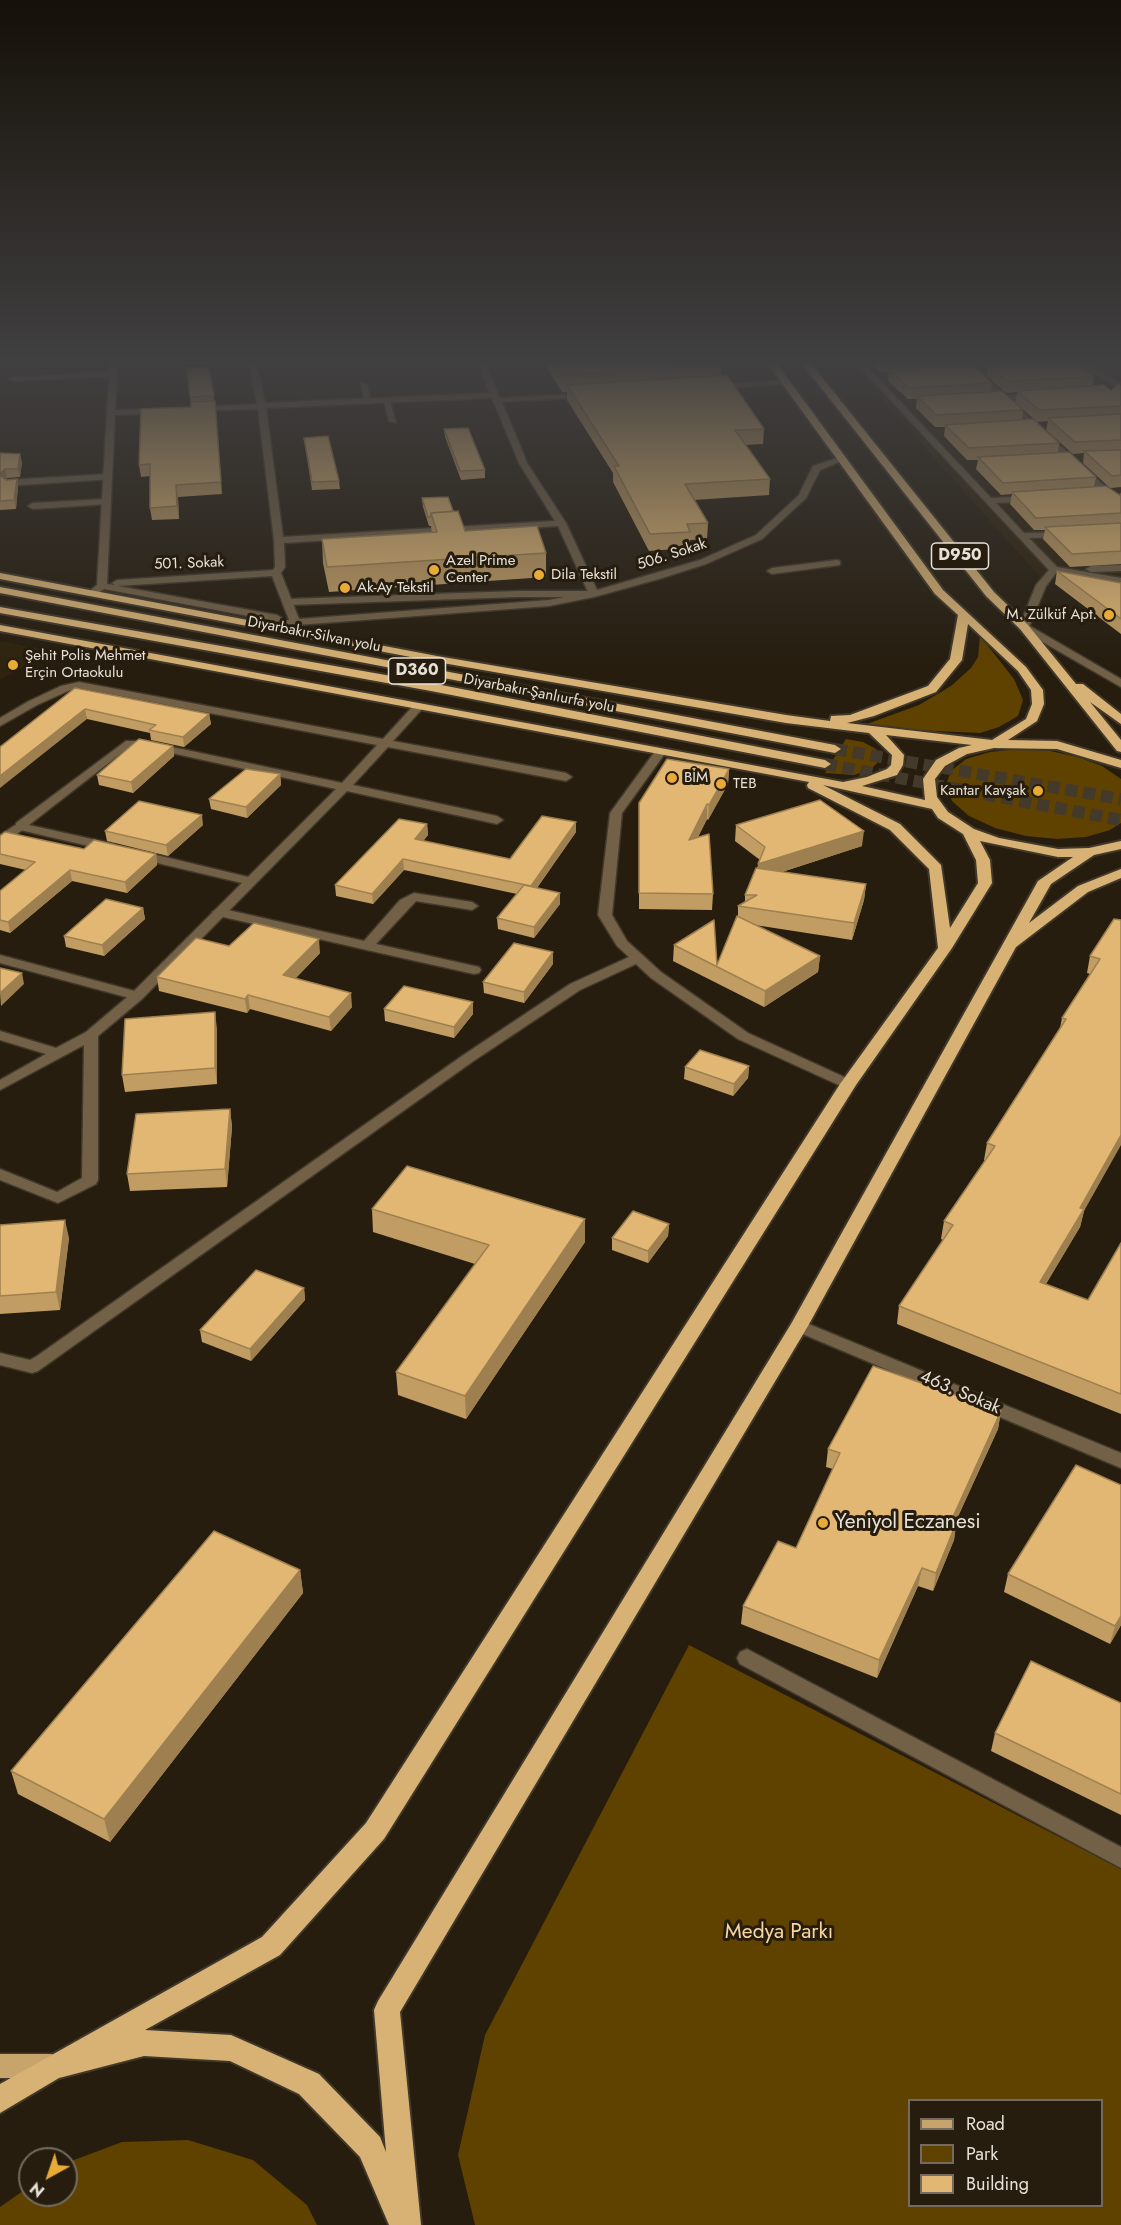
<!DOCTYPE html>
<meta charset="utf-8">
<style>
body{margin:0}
#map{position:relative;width:1121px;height:2225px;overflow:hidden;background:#261d0e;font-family:Jost,sans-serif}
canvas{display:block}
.legend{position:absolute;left:908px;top:2099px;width:195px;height:108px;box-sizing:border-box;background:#261d0e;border:2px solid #736b5f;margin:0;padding:8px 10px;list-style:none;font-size:18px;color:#e7e1d8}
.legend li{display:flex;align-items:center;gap:12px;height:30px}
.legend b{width:30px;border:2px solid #736b5f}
.north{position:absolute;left:18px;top:2147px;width:60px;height:60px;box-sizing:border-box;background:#261d0e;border:2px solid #736b5f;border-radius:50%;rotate:220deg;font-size:16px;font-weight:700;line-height:24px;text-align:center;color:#e7e1d8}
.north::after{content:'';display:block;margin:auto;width:21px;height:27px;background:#e8ab37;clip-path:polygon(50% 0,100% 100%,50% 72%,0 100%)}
</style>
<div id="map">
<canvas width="1121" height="2225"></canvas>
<ul class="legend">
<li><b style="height:8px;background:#c7a46c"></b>Road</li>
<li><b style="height:16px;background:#5f4100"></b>Park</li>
<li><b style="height:16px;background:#e1b773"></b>Building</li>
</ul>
<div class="north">N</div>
</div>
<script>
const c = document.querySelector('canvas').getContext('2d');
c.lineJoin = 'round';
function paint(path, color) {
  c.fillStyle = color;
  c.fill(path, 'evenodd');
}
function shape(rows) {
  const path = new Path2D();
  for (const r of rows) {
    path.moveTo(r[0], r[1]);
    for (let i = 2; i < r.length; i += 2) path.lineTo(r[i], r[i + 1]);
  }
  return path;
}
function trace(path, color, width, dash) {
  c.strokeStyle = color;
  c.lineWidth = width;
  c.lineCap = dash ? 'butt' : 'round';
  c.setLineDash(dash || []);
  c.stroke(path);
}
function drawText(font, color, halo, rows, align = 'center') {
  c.font = font + ' Jost,sans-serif';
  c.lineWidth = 6;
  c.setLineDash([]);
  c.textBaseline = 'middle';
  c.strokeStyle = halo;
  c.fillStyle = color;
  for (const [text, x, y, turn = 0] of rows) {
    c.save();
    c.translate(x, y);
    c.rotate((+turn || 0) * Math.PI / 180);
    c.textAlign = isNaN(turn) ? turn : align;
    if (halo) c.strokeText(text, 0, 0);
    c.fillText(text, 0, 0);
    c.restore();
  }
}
paint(shape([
 [847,360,1121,360,1121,588,1040,577],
 [0,641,51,651,0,680]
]), '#2f230d');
paint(shape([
 [980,636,1014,679,1023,700,1018,716,999,727,980,733,913,730,867,724,919,705,951,686,971,668,978,657],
 [846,739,863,742,876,749,881,759,871,769,854,775,825,773],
 [1019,749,1050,751,1078,757,1102,766,1121,779,1121,823,1110,830,1086,837,1057,839,1026,836,995,828,969,816,952,801,946,785,951,771,966,759,990,752],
 [689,1645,1121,1869,1121,2225,475,2225,458,2155,485,2035],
 [910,2100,1102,2100,1102,2206,910,2206],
 [188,2140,253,2160,307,2205,317,2225,0,2225,0,2207,30,2186,30,2195,66,2195,66,2163,122,2142]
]), '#5f4100');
trace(shape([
 [835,749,1121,799],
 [825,764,1121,820]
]), '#433a2c', 12, [12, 6]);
const service = shape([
 [113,372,116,376,13,381,9,379,13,377,113,372],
 [360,382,367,384,372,404,365,402,360,382],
 [383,399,390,401,396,423,389,421,383,399],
 [108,474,111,475,111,479,7,486,3,483,7,480,108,474],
 [106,499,109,500,109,504,33,509,28,506,33,503,106,499],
 [837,560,840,561,840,565,772,574,767,571,772,568,837,560],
 [518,591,594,591,599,594,594,597,518,597,288,605,283,602,288,599,518,591],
 [20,822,26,826,24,829,0,845,0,835,20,822],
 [414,893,472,902,478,906,472,910,416,901,376,944,479,967,481,970,479,973,474,974,367,950,219,916,212,912,219,908,364,941,400,900,414,893],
 [0,955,142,993,144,996,137,1000,0,963,0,955]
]);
const minor = shape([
 [110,360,118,360,115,410,160,409,164,411,160,413,115,415,107,584,115,585,112,583,117,580,273,570,275,567,274,540,258,409,196,411,192,409,196,407,257,404,248,360,256,360,265,403,490,393,476,360,484,360,500,398,591,393,592,395,588,397,502,402,527,463,566,523,597,590,700,560,756,535,799,495,813,466,840,457,844,460,820,470,806,498,762,539,706,564,659,579,594,597,549,606,258,628,253,625,254,623,275,621,104,589,94,596,86,594,97,585,110,360],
 [492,398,519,463,555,521,283,537,266,408,492,398],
 [558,526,588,592,549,600,299,619,281,573,285,567,284,543,558,526],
 [272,576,289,620,280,620,282,618,277,615,118,586,272,576],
 [853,360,861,360,991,498,1034,496,1034,500,1031,501,996,503,1024,533,1067,532,1069,534,1064,537,1029,538,1057,567,1121,578,1121,584,1056,573,1046,586,1029,627,1020,629,1019,627,1036,585,1049,570,853,360],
 [1108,360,1117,360,1109,367,1094,368,1121,384,1121,389,1084,368,1060,369,1056,367,1108,360],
 [973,371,979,371,1005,395,1040,394,1041,396,1037,398,1010,400,1121,501,1121,509,1001,400,986,400,986,396,996,395,973,375,973,371],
 [789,380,789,384,786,384,714,389,710,387,714,385,789,380],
 [1121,565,1121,571,1091,572,1086,569,1091,566,1121,565],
 [79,682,383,739,413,706,417,705,423,708,393,741,566,773,572,777,566,781,388,747,353,785,497,816,503,820,497,824,347,791,142,999,98,1036,98,1180,96,1184,58,1203,0,1180,0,1169,57,1192,82,1178,84,1045,0,1090,0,1080,46,1054,0,1040,0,1031,56,1048,86,1032,132,993,242,883,132,857,132,851,136,850,248,877,336,789,144,747,129,747,29,825,114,844,114,850,110,851,16,829,16,823,126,741,144,741,342,783,377,745,79,688,68,691,37,705,0,726,0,718,29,701,61,686,79,682],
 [660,749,666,752,622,813,612,915,627,941,661,972,748,1033,853,1081,855,1084,853,1087,843,1087,738,1039,651,978,636,964,580,990,472,1062,38,1371,32,1373,0,1365,0,1353,30,1360,37,1356,462,1056,570,984,629,957,617,946,598,915,610,813,656,750,660,749],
 [799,1320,1121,1453,1121,1468,793,1330,790,1326,793,1322,799,1320],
 [747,1649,1121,1847,1121,1868,740,1664,737,1658,740,1652,747,1649]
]);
const tertiary = shape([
 [1020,625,1028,625,1121,679,1121,687,1020,629,1020,625]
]);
const primary = shape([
 [0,2054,51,2054,60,2057,63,2066,60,2075,51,2078,0,2078,0,2054]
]);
const trunk = shape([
 [765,360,774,360,943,590,1026,667,1043,690,1044,704,1037,721,1008,740,1057,741,1121,760,1121,768,1057,749,994,748,967,754,945,766,935,779,937,797,948,812,974,829,999,838,1058,849,1089,848,1121,841,1121,849,1094,855,1051,884,1029,923,1078,886,1121,869,1121,878,1088,892,1016,947,808,1326,400,2012,421,2225,389,2225,360,2157,299,2094,230,2061,144,2056,59,2078,0,2113,0,2084,262,1937,366,1823,840,1084,938,948,929,869,890,830,808,788,807,785,809,782,0,631,0,625,843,782,867,777,887,769,891,765,892,755,869,733,786,723,437,662,0,579,0,573,437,656,786,715,830,721,831,716,850,715,928,686,950,659,958,615,935,594,765,360],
 [968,624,1018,671,1031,690,1032,704,1026,719,992,740,847,723,874,716,936,692,962,660,968,624],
 [886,735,972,745,959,748,936,760,923,779,925,800,862,786,897,775,903,765,904,755,886,735],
 [823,785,932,809,938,818,963,834,976,860,978,883,950,928,941,865,900,824,823,785],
 [980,841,1058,857,1073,857,1038,881,791,1324,378,2001,374,2010,386,2152,380,2137,319,2074,231,2035,145,2030,280,1955,384,1839,856,1085,952,948,992,883,990,860,980,841],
 [799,360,808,360,994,592,1028,625,1076,684,1083,684,1121,714,1121,724,1090,702,1121,740,1121,752,1117,751,1020,629,986,596,799,360],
 [0,587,835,745,841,749,835,753,0,593,0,587],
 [0,607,431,683,825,760,831,764,825,768,431,691,0,613,0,607]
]);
trace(service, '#41382a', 3);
trace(minor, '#41382a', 3);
trace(tertiary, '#41382a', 3);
trace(primary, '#41382a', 3);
trace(trunk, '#41382a', 4);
paint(service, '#726147');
paint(minor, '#726147');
paint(tertiary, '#726147');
paint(primary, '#c7a46c');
paint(trunk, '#d8b274');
paint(shape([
 [542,360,718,360,721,365,721,376,764,429,763,444,745,445,770,479,769,495,694,500,708,523,707,539,690,540,689,548,649,551,613,482,613,473,567,400,567,392,562,392],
 [868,360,1040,360,1039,362,1094,377,1093,386,1111,391,1121,387,1121,487,1110,488,1083,463,1084,453,1073,454,1046,430,1048,421,1037,422,1015,402,1017,392,1006,393,987,376,988,366,975,366,992,383,991,391,1023,410,1022,420,1059,443,1058,453,1096,477,1094,487,1120,495,1121,492,1121,564,1070,567,1043,539,1045,530,1034,530,1010,504,1012,494,1001,495,976,469,978,460,967,460,944,436,945,427,935,427,916,408,917,399,908,399,888,381,889,372,880,372],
 [209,367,216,412,222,494,178,497,179,519,152,520,150,508,150,476,141,477,139,465,191,407,187,368],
 [444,429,485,470,485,478,461,480,445,437],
 [304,438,339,481,340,489,312,490],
 [0,453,22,462,20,477,7,478,5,479,17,479,18,487,16,509,0,510],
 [422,498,453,511,465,531,546,553,546,577,329,592,323,563,322,539,432,533,431,526,429,526,423,507],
 [1057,571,1121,583,1121,634,1055,584],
 [75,688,209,714,211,724,184,747,151,740,150,733,87,719],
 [173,746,174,756,133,793,99,785,97,775],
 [729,769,728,784,708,820,707,819,698,837,713,894,712,910,639,909,639,803],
 [280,774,281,785,247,818,211,809,209,799],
 [576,822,576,832,537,888,560,904,534,938,498,929,497,918,517,894,404,870,373,904,336,896,335,885,427,824,428,835,423,841,510,859],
 [203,825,168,856,107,841,105,831],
 [736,825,862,846,782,872,866,884,864,900,852,940,755,925,820,956,818,972,764,1007,673,961,674,945,717,965,738,916,738,906,745,902,745,895,757,868,760,860,735,841],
 [0,836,84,849,156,854,157,865,127,893,72,881,10,933,0,930,0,891,26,870,0,864],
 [143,908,145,919,104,956,66,947,64,936],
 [1114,919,1084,1211,1080,1227,1046,1284,1088,1300,1121,1243,1121,1414,897,1324,899,1306,943,1240,941,1239,944,1221,985,1161,984,1160,987,1143,1060,1028,1062,1018,1090,974,1087,973,1090,956],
 [229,946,320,953,295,979,352,1007,331,1031,250,1009,247,1013,159,991,157,977],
 [553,964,524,1003,484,993,483,982],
 [384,1009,473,1014,454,1038,385,1021],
 [217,1029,217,1084,125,1092,122,1075],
 [749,1066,748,1078,733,1096,684,1079,685,1067],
 [230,1109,232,1127,227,1187,130,1191,127,1174],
 [372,1209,585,1242,466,1419,398,1395,396,1372,475,1264,373,1232],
 [669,1224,668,1236,648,1263,612,1250,612,1238],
 [0,1225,69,1238,60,1310,0,1314],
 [304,1288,305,1300,251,1361,202,1342,200,1330],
 [1001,1411,998,1429,956,1521,954,1540,933,1591,918,1586,877,1678,741,1624,743,1606,796,1548,833,1469,826,1467,828,1449],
 [300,1570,303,1593,110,1842,18,1794,11,1771],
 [1008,1574,1121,1625,1110,1644,1004,1592],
 [1121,1703,1121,1815,991,1751,995,1733]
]), '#c29d63');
paint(shape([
 [20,454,22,462,20,477,18,469],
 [5,469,7,478,1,483,0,474],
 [17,479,18,487,16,509,14,500],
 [176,485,178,497,179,519,177,506],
 [85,709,87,719,0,788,0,776],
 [209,714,211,724,184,747,183,737],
 [173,746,174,756,133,793,131,782],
 [729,769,728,784,708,820,709,805],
 [280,774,281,785,247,818,246,807],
 [707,804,707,819,689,855,689,840],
 [202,815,203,825,168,856,166,845],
 [576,822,576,832,531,896,531,886],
 [427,824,428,835,416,850,415,839],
 [864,831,862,846,757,880,758,864],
 [156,854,157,865,127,893,125,882],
 [403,859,404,870,373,904,372,894],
 [70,870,72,881,10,933,8,922],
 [866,884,864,900,852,940,854,923],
 [560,893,560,904,534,938,534,927],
 [143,908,145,919,104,956,102,945],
 [319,939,320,953,285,989,283,975],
 [553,952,553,964,524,1003,524,992],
 [820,956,818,972,764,1007,765,991],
 [22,973,24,984,1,1006,0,993],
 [351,993,352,1007,331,1031,329,1017],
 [248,995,250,1009,247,1013,245,999],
 [473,1002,473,1014,454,1038,454,1027],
 [215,1012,217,1029,217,1084,215,1068],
 [749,1066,748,1078,733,1096,734,1084],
 [230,1109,232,1127,227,1187,225,1169],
 [1121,1135,1121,1145,1084,1211,1080,1227,1036,1300,1040,1282,1080,1208],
 [585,1219,585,1242,466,1419,465,1396],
 [65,1220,69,1238,60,1310,56,1292],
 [669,1224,668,1236,648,1263,648,1251],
 [304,1288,305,1300,251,1361,250,1349],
 [1001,1411,998,1429,948,1538,952,1519],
 [957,1521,954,1540,933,1591,936,1573],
 [922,1568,918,1586,877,1678,879,1660],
 [300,1570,303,1593,110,1842,104,1819],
 [1121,1616,1121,1625,1110,1644,1115,1626]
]), '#9e8050');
const building = shape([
 [552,360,718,360,721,365,562,375,552,360],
 [1060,360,1075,360,1094,377,1007,381,988,365,1060,360],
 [974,365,992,383,909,388,889,369,974,365],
 [209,367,214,396,190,397,187,368,209,367],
 [727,375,764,429,735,430,770,479,685,484,708,523,687,524,690,532,650,534,614,466,619,466,567,385,727,375],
 [1118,384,1121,387,1121,406,1039,410,1017,391,1104,385,1111,391,1118,384],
 [1002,391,1023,410,936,415,917,396,1002,391],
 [215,401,221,482,176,485,177,506,150,508,150,464,139,465,141,409,191,407,191,402,215,401],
 [1121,414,1121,440,1075,442,1048,418,1121,414],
 [1033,419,1059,443,969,448,945,425,1033,419],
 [468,428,485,470,460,471,444,429,468,428],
 [328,436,339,481,312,482,304,438,328,436],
 [1121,450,1121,475,1112,476,1084,451,1121,450],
 [1069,452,1096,477,1003,483,978,457,1069,452],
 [0,453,20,454,18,469,5,469,0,474,0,453],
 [0,475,6,480,17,479,14,500,0,501,0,475],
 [1106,486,1121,496,1121,513,1036,518,1012,492,1106,486],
 [448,497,453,511,431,513,431,517,428,517,422,498,448,497],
 [458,511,465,531,537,526,546,553,327,567,322,539,437,532,431,513,458,511],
 [1121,523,1121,551,1072,554,1045,527,1121,523],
 [1057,571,1121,583,1121,619,1057,571],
 [75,688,209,714,183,737,149,730,156,725,85,709,0,776,0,747,75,688],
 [139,739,173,746,131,782,97,775,139,739],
 [667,759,729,769,709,805,707,804,689,840,709,834,713,894,639,893,639,803,667,759],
 [246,769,280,774,246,807,209,799,246,769],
 [820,800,864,831,758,864,765,847,736,825,820,800],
 [139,801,202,815,166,845,105,831,139,801],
 [542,816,576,822,531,886,403,859,372,894,335,885,399,819,427,824,415,839,510,859,542,816],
 [5,832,84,849,94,840,156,854,125,882,70,870,8,922,0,920,0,891,35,862,0,854,0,836,5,832],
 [756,868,866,884,854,923,738,906,757,895,745,895,756,868],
 [524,885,560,893,534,927,497,918,524,885],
 [106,899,143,908,102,945,64,936,106,899],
 [737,916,820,956,765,991,674,945,714,920,717,965,737,916],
 [1114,919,1121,920,1121,1135,1080,1208,1084,1209,1040,1282,1088,1300,1121,1243,1121,1394,899,1306,953,1225,944,1221,995,1146,987,1143,1066,1019,1062,1018,1100,959,1090,956,1114,919],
 [254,923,319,939,283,975,351,993,329,1017,248,995,245,999,157,977,196,938,229,946,254,923],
 [514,943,553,952,524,992,483,982,514,943],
 [0,968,22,973,0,993,0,968],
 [404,986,473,1002,454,1027,384,1009,404,986],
 [215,1012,215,1068,122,1075,125,1019,215,1012],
 [700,1050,749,1066,734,1084,685,1067,700,1050],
 [230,1109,225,1169,127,1174,136,1114,230,1109],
 [407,1166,585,1219,465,1396,396,1372,489,1245,372,1209,407,1166],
 [633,1211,669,1224,648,1251,612,1238,633,1211],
 [65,1220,56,1292,0,1296,0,1225,65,1220],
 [256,1270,304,1288,250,1349,200,1330,256,1270],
 [873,1366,1001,1411,952,1519,957,1521,936,1573,922,1568,879,1660,743,1606,778,1541,796,1548,840,1453,828,1449,873,1366],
 [1076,1465,1121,1485,1121,1616,1115,1626,1008,1574,1076,1465],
 [214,1531,300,1570,104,1819,11,1771,214,1531],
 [1031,1661,1121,1703,1121,1794,995,1733,1031,1661]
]);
paint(building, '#e1b773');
trace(building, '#9e8050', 1.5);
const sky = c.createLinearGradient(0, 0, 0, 672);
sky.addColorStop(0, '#151008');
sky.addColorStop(0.54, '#414041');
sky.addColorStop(1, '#41404100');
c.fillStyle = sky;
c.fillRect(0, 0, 1121, 672);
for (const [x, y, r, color] of [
 [434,570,6,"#e8ab37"],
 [539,575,6,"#e8ab37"],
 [345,588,6,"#e8ab37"],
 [1109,615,6,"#e8ab37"],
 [13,665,6,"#e8ab37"],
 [672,778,6,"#e8ab37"],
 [721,784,6,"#e8ab37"],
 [1038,791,6,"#e8ab37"],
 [823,1523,6,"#e8ab37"]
]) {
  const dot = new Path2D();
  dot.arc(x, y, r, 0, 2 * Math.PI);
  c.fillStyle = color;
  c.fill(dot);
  trace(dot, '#261d0e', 2);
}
drawText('15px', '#e7e1d8', '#261d0e', [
 ["506. Sokak",672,555,-18],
 ["501. Sokak",189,564,-2],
 ["Diyarbakır-Silvan yolu",314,635,11],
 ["Diyarbakır-Şanlıurfa yolu",539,694,11]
]);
drawText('15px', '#e7e1d8', '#261d0e', [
 ["Azel Prime",446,561],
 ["Center",446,578],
 ["Dila Tekstil",551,575],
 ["Ak-Ay Tekstil",357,588],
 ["M. Zülküf Apt.",1097,615,"right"],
 ["Şehit Polis Mehmet",25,656],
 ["Erçin Ortaokulu",25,673],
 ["BİM",684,778],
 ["TEB",733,784],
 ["Kantar Kavşak",1026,791,"right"]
], 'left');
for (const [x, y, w] of [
 [960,556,57],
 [417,671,57]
]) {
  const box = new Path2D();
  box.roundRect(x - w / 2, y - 13, w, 26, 4.5);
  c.fillStyle = '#261d0e';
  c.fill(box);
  trace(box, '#e7e1d8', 1.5);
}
drawText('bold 16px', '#e7e1d8', null, [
 ["D950",960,556],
 ["D360",417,671]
]);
drawText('18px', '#e7e1d8', '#261d0e', [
 ["463. Sokak",960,1393,23]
]);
drawText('21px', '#e7e1d8', '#261d0e', [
 ["Yeniyol Eczanesi",835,1523]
], 'left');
drawText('21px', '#f8d6a2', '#261d0e', [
 ["Medya Parkı",779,1933]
]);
</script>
